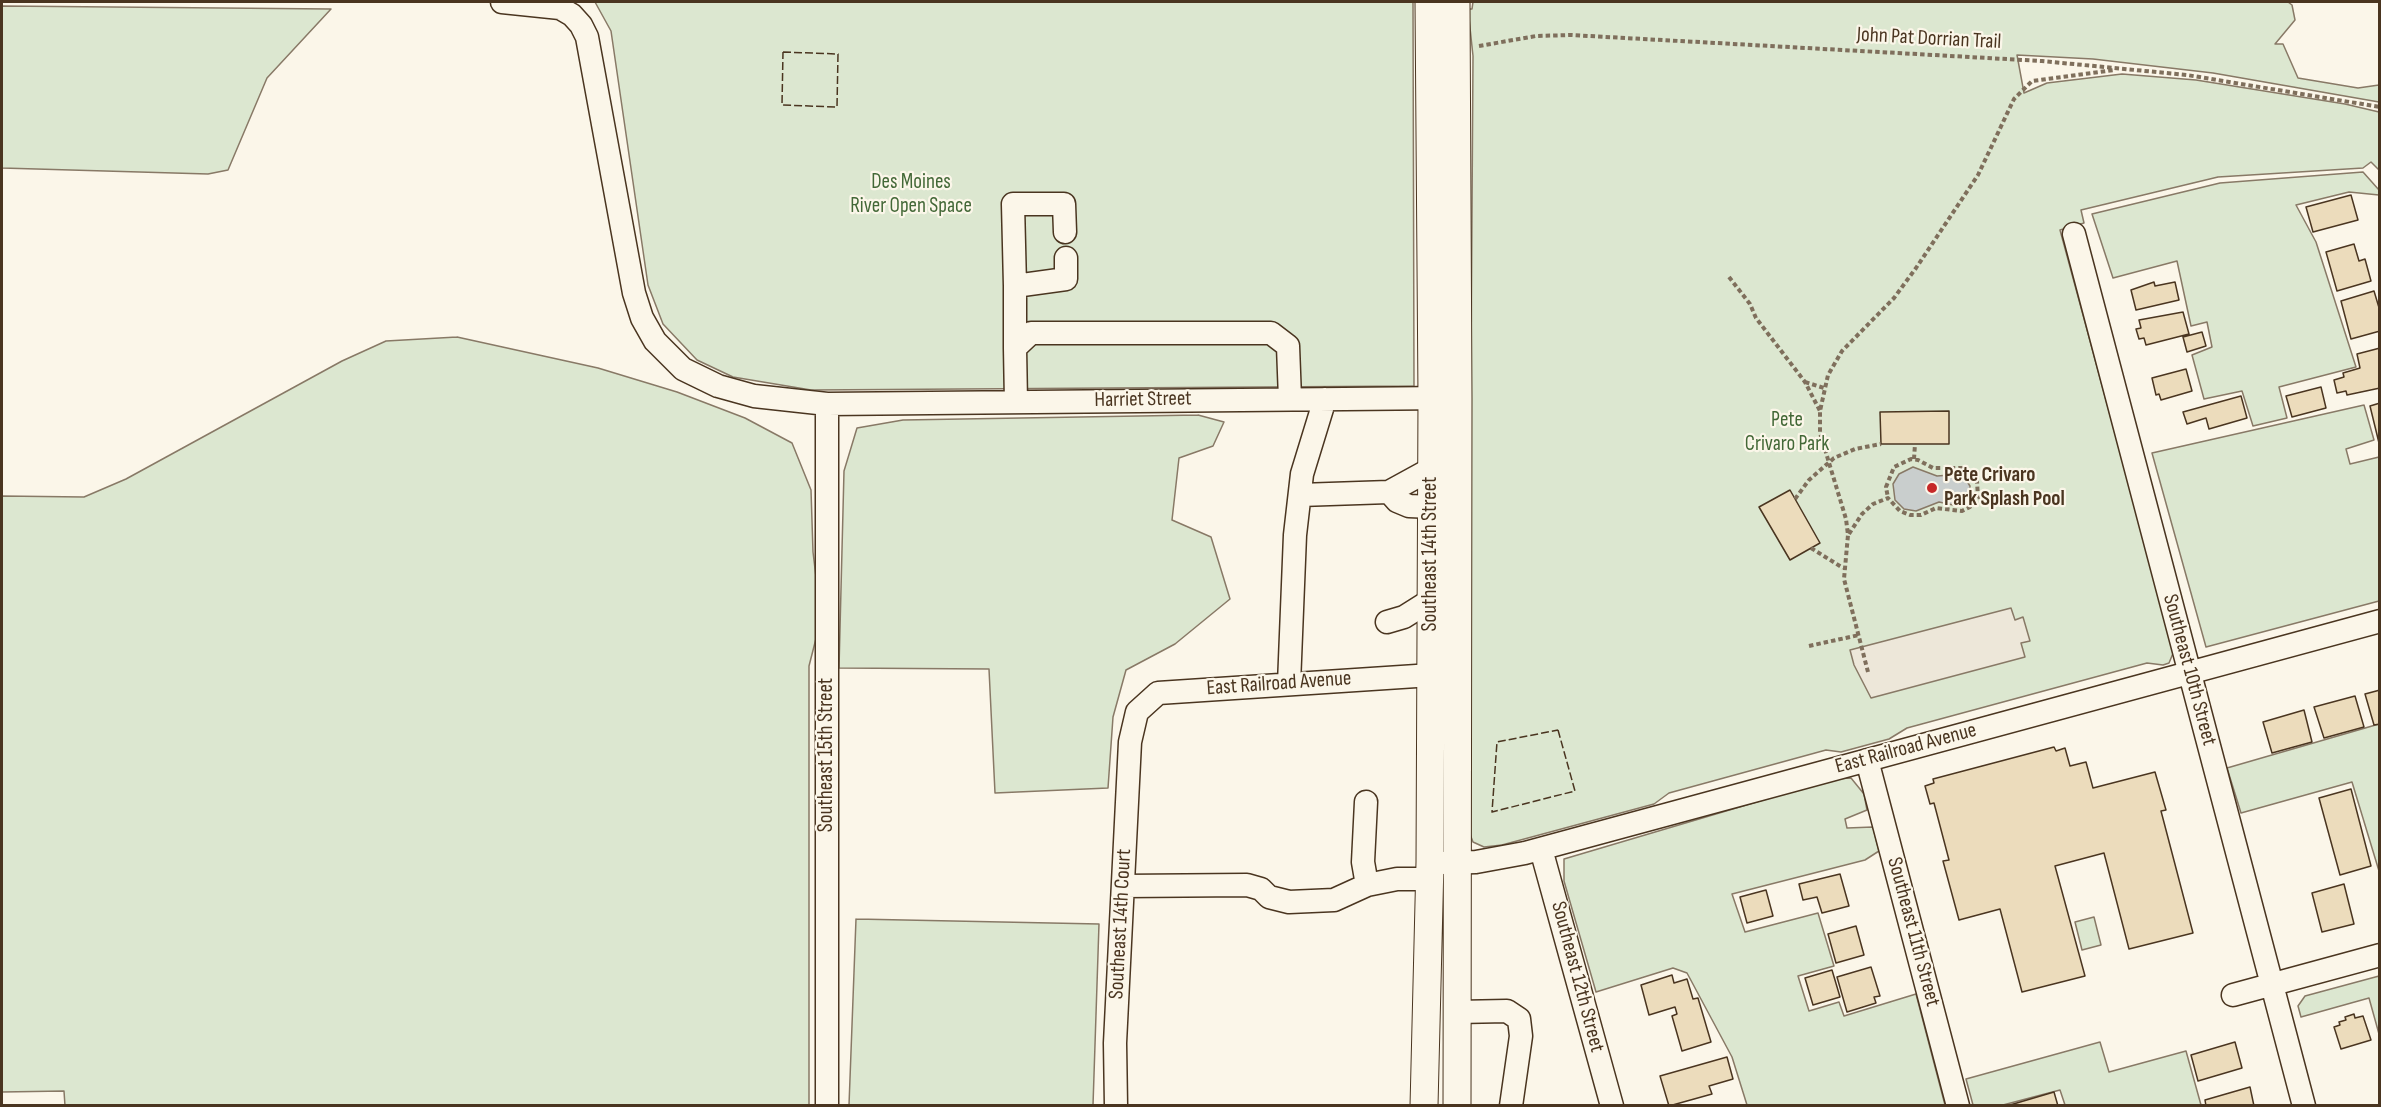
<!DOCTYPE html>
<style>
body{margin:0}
#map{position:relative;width:2381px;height:1107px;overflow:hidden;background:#fbf6e9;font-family:"Sofia Sans Condensed",sans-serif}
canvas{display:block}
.frame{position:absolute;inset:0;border:3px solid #4a3520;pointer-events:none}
</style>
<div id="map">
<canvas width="2381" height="1107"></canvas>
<div class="frame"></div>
</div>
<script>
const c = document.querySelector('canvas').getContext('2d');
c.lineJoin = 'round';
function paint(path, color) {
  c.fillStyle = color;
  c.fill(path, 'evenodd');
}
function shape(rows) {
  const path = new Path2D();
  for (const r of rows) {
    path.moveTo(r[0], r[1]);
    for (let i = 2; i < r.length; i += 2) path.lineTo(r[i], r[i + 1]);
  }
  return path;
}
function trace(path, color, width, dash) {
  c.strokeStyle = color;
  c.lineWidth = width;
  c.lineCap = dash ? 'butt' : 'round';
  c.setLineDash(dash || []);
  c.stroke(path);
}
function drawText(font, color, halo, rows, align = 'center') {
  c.font = font + ' "Sofia Sans Condensed",sans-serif';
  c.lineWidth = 4.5;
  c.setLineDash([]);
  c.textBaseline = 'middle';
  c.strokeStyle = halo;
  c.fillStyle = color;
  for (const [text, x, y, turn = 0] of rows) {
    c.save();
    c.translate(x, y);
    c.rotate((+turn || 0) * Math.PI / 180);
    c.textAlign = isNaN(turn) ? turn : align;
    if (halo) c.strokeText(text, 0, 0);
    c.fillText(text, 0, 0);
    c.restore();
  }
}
const green = shape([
 [595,2,1413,2,1414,386,811,390,733,377,697,360,663,324,648,285,611,31,595,2],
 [1473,2,2288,2,2292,5,2295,20,2275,44,2283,44,2298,78,2358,88,2379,85,2379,102,2213,73,2093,59,2017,55,2024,93,2047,83,2122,74,2196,80,2345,104,2379,112,2379,170,2371,162,2363,168,2218,177,2081,210,2084,223,2060,230,2174,651,2169,663,2163,665,2147,663,1907,728,1889,739,1841,752,1826,750,1669,793,1654,804,1502,845,1484,847,1473,842,1468,829,1473,56,1468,9,1472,9,1473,2],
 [2,6,331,9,267,78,228,170,208,174,2,168,2,6],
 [2363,172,2379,190,2379,195,2349,192,2296,205,2316,242,2356,367,2279,387,2287,418,2253,426,2242,391,2204,399,2192,355,2212,347,2207,322,2191,326,2177,261,2113,278,2092,214,2220,183,2363,172],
 [457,337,598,368,677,392,745,418,792,443,811,490,813,552,821,619,809,666,809,1105,65,1106,64,1091,2,1092,2,496,84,497,126,479,342,361,386,341,457,337],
 [2364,405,2374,440,2346,449,2350,464,2379,457,2379,601,2206,647,2152,453,2364,405],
 [1198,415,1224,422,1213,446,1179,458,1172,520,1211,537,1230,599,1175,644,1126,670,1113,717,1108,788,995,793,989,669,839,668,844,471,857,428,903,420,1198,415],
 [2379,724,2379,871,2352,782,2241,813,2227,768,2379,724],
 [1851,778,1864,794,1867,810,1845,819,1847,828,1873,827,1879,851,1865,860,1732,894,1745,932,1818,913,1834,966,1798,976,1809,1011,1839,1002,1844,1016,1916,994,1945,1105,1747,1105,1732,1057,1687,973,1673,968,1596,992,1564,881,1564,859,1834,779,1851,778],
 [2094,917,2101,945,2082,950,2075,922,2094,917],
 [856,919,1099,924,1093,1105,849,1105,856,919],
 [2379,976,2379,1034,2369,998,2301,1017,2298,1006,2305,996,2379,976],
 [2100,1042,2109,1072,2186,1051,2201,1105,2065,1105,2060,1090,2003,1105,1973,1105,1966,1079,2100,1042]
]);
paint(green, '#dce7d0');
trace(green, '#887966', 1.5);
const parking = shape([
 [2011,608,2015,620,2023,617,2030,641,2021,643,2025,657,1871,698,1854,665,1850,650,2011,608]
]);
paint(parking, '#ede7d9');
trace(parking, '#887966', 1.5);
const water = shape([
 [1913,467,1937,476,1962,474,1970,486,1969,498,1958,506,1939,502,1916,511,1904,509,1895,500,1893,484,1899,474,1913,467]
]);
paint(water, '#c9cecd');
trace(water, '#887966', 1.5);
const building = shape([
 [2351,195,2358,220,2313,232,2306,207,2351,195],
 [2354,244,2359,261,2365,259,2371,281,2337,291,2326,252,2354,244],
 [2154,282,2155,286,2175,282,2179,300,2136,310,2131,290,2154,282],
 [2374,291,2380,311,2380,331,2351,339,2341,301,2374,291],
 [2183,312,2189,334,2146,345,2144,338,2139,339,2136,329,2141,328,2139,320,2183,312],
 [2202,332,2206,346,2187,352,2183,337,2202,332],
 [2380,348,2380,388,2347,395,2346,391,2337,393,2334,380,2344,377,2343,373,2360,368,2357,354,2380,348],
 [2186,369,2192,391,2161,400,2159,394,2156,395,2152,378,2186,369],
 [2321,387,2326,408,2292,417,2286,396,2321,387],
 [2241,396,2247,418,2209,429,2206,418,2187,424,2183,412,2241,396],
 [2380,403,2380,443,2379,443,2370,406,2380,403],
 [1949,411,1949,444,1881,444,1880,412,1949,411],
 [1790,490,1820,543,1790,560,1759,507,1790,490],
 [2380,690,2380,724,2374,725,2365,694,2380,690],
 [2355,696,2364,727,2324,738,2314,707,2355,696],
 [2304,710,2312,742,2272,753,2263,722,2304,710],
 [2054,747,2056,751,2065,748,2070,766,2086,762,2093,788,2155,772,2166,810,2161,811,2193,933,2129,949,2104,853,2055,866,2085,976,2022,992,2000,909,1959,920,1943,861,1949,860,1934,803,1930,804,1925,786,1934,783,1933,779,2054,747],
 [2351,789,2371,866,2340,875,2319,798,2351,789],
 [1840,874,1849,906,1822,913,1817,897,1803,900,1799,884,1840,874],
 [2344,884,2354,924,2322,932,2312,893,2344,884],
 [1766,890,1773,916,1747,923,1740,897,1766,890],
 [1856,926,1864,955,1836,963,1828,934,1856,926],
 [1871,967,1880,996,1874,997,1876,1003,1847,1012,1837,977,1871,967],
 [1832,970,1840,997,1813,1005,1805,978,1832,970],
 [1672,975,1674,983,1687,979,1693,999,1698,998,1711,1042,1682,1051,1672,1016,1677,1014,1675,1007,1649,1015,1641,985,1672,975],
 [2354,1014,2355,1018,2363,1016,2371,1040,2341,1049,2334,1027,2340,1025,2339,1022,2346,1020,2345,1017,2354,1014],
 [2235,1042,2242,1068,2198,1081,2191,1055,2235,1042],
 [1727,1057,1733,1079,1709,1086,1712,1094,1669,1106,1660,1076,1727,1057],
 [2250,1087,2254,1106,2206,1106,2205,1100,2250,1087],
 [2054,1092,2058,1106,2010,1105,2054,1092]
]);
paint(building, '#ecdcbc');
trace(building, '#4a3520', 1.5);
const minor = shape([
 [502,2,560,8,572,15,581,25,587,37,634,293,642,318,655,341,683,369,718,386,754,396,827,404,1448,398],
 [1065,232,1064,204,1013,204,1015,286,1066,279,1066,258],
 [2074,234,2304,1106],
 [1015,286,1015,348],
 [1016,402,1015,348,1031,333,1271,333,1288,346,1290,399],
 [1389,492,1397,501,1409,506,1432,507],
 [1300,495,1389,492,1431,469],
 [1387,622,1404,617,1431,600],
 [1289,684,1295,535,1302,474,1325,399],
 [1867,760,1958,1106],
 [1366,802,1363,862,1367,885],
 [1541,849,1612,1106],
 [1441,863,1476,862,1525,853,2380,621],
 [1123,886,1247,885,1261,889,1269,897,1289,902,1334,900,1367,885,1397,879,1430,879],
 [2233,995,2380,955],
 [1457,1012,1507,1011,1519,1019,1521,1036,1511,1106],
 [827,1106,827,404],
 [1116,1106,1115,1043,1130,742,1137,712,1158,693,1447,674]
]);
const major = shape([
 [1456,2,1458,398,1457,1106],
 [1424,1106,1430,862,1432,398,1429,2]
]);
trace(minor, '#4a3520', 25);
trace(major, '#4a3520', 29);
trace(shape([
 [1479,46,1536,36,1571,35,2042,61,2187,75,2380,107],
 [1729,277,1750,304,1756,318,1805,382,1820,411],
 [1805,382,1824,388],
 [1914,459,1915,444],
 [1795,499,1809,480,1834,458,1855,449,1881,444],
 [1849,534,1862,514,1873,504,1888,498,1900,511,1910,515,1921,515,1936,508,1962,511,1970,507,1978,498,1977,481,1971,472,1962,468,1933,468,1918,460,1911,459,1894,467,1886,487,1888,498],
 [1811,548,1843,568],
 [1809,646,1859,635],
 [1868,672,1844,579,1848,535,1846,519,1820,433,1820,411,1828,375,1842,351,1894,298,1916,268,1978,175,2014,99,2032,81,2114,70]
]), '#7f6f5c', 4, [4.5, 3]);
trace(minor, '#fbf6e9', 22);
trace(major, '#fbf6e9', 27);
trace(shape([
 [783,52,838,54,837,107,782,105,783,52],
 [1558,730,1575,791,1492,812,1497,742,1558,730]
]), '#4a3520', 1.5, [8, 3]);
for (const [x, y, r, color] of [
 [1932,488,6,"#c62828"]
]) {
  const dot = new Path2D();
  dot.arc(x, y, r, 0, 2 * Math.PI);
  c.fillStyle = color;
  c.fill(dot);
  trace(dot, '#fbf6e9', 2);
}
drawText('21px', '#4a3520', '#fbf6e9', [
 ["John Pat Dorrian Trail",1929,39,3],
 ["Harriet Street",1143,400,-1],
 ["Southeast 14th Street",1431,554,-90],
 ["Southeast 10th Street",2189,670,75],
 ["East Railroad Avenue",1279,684,-4],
 ["East Railroad Avenue",1906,749,-15],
 ["Southeast 15th Street",827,755,-90],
 ["Southeast 14th Court",1121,924,-87],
 ["Southeast 11th Street",1913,932,75],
 ["Southeast 12th Street",1577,977,75]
]);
drawText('21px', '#436837', '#fbf6e9', [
 ["Des Moines",911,183],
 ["River Open Space",911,207],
 ["Pete",1787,421],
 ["Crivaro Park",1787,445]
]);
drawText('bold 21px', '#4a3520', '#fbf6e9', [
 ["Pete Crivaro",1944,476],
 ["Park Splash Pool",1944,500]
], 'left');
</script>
